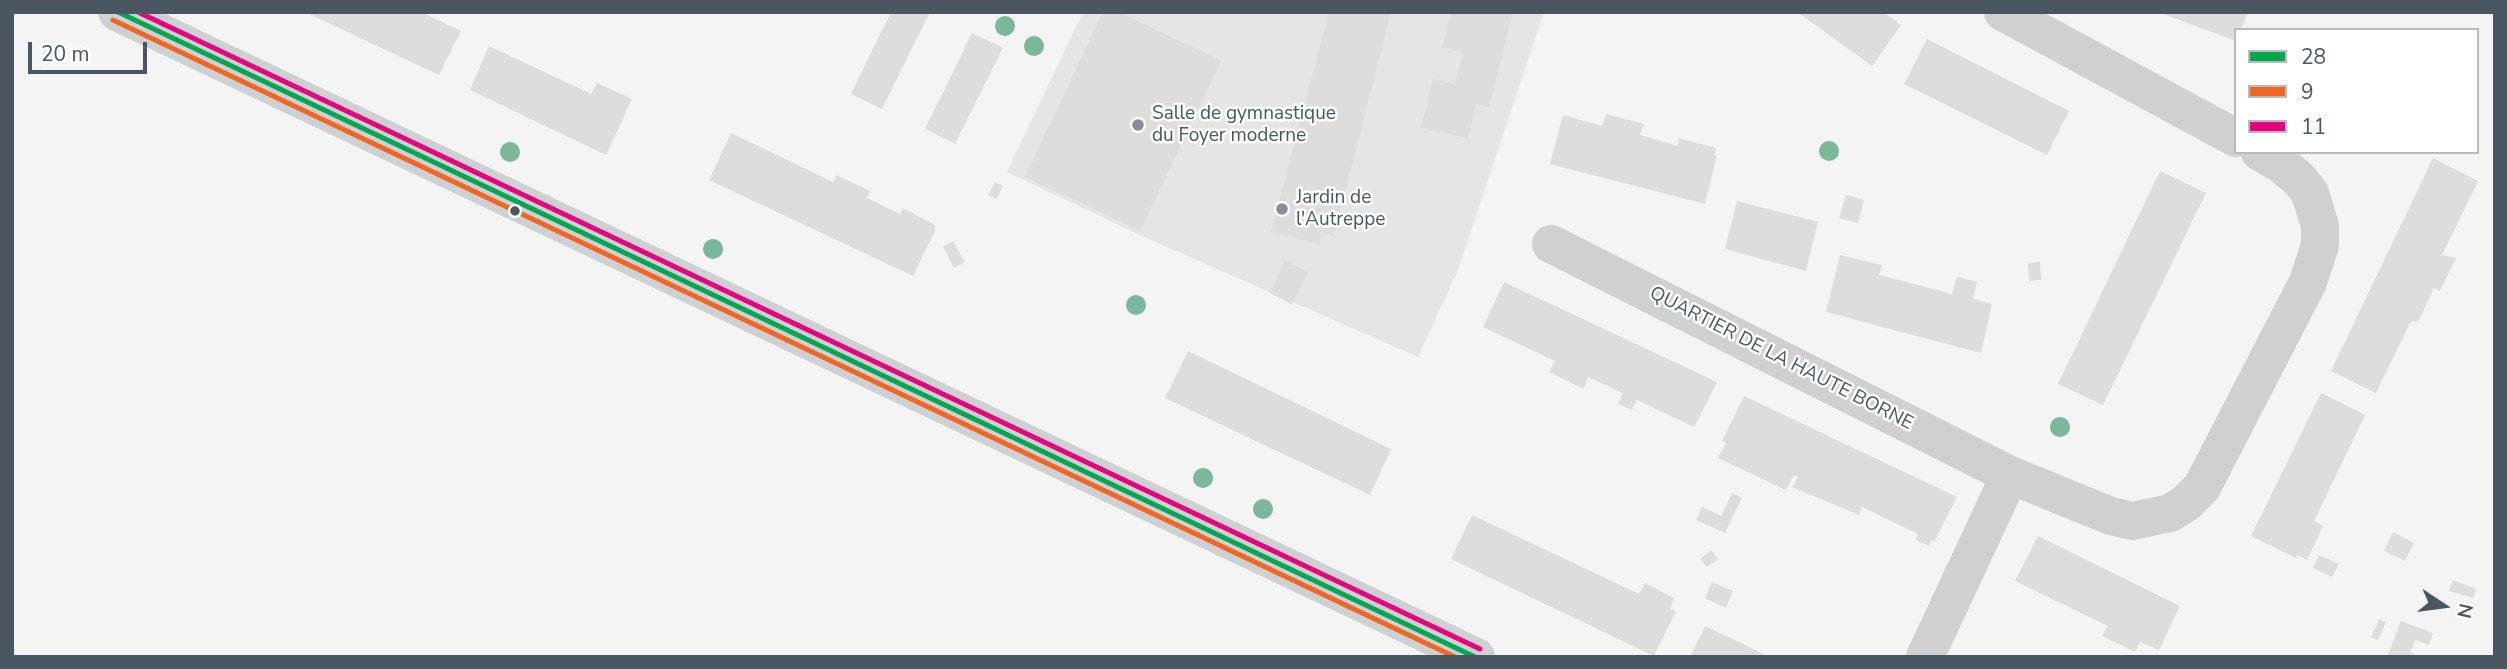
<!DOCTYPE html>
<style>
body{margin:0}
#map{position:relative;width:2507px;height:669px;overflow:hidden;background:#f4f4f4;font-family:"Nunito Sans",sans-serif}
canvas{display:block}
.frame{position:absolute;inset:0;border:14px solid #4a5661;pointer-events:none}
.legend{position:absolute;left:2234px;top:28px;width:245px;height:126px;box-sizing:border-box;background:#fff;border:2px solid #b7bbc0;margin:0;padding:9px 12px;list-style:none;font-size:21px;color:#4a5661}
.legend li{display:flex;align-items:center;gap:14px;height:35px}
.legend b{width:35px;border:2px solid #b7bbc0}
.north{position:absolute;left:2409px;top:571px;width:70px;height:70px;-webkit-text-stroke:5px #fff;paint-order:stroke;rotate:103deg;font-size:19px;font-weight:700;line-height:28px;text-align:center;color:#4a5661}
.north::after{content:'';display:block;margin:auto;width:24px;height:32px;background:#4a5661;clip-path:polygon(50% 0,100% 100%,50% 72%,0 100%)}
.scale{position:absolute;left:28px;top:42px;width:119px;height:32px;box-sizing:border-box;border:4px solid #4a5661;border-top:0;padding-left:9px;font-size:21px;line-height:24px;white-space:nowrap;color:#4a5661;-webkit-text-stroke:5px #fff;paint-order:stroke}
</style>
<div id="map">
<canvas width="2507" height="669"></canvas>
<div class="frame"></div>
<ul class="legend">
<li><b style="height:9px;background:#00a651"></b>28</li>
<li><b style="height:9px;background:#f26522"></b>9</li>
<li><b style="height:9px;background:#e5007d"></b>11</li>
</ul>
<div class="north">N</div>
<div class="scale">20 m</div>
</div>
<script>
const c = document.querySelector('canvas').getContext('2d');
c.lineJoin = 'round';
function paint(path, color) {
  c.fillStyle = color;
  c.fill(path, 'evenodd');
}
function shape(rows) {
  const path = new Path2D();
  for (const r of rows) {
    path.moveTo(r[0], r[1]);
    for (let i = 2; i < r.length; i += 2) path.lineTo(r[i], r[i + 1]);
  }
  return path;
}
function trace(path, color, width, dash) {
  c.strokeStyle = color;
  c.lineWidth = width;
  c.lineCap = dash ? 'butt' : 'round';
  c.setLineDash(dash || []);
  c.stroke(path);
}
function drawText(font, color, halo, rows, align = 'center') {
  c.font = font + ' "Nunito Sans",sans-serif';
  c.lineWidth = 5;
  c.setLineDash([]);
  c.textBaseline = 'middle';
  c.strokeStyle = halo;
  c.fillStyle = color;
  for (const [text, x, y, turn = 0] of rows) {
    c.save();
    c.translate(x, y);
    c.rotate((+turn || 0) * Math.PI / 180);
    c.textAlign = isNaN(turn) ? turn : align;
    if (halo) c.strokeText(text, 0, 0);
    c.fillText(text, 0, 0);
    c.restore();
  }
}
paint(shape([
 [1083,12,1544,12,1458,270,1418,357,1142,236,1007,172]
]), '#e6e5e6');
paint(shape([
 [305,12,421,12,461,31,439,75],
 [891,12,930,12,882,109,851,94],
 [1103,12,1119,12,1221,61,1140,231,1025,177],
 [1329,12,1391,12,1334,236,1320,232,1320,244,1271,232],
 [1451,12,1513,12,1489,107,1476,104,1468,138,1421,128,1433,79,1455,84,1463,52,1442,47],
 [1797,12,1883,12,1901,25,1872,66],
 [2158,12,2248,12,2241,30,2236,30,2236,41],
 [972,33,1003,48,955,144,925,129],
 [1927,39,2069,111,2047,155,1904,84],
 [489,46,591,94,597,83,632,99,606,155,470,90],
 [1607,114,1644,124,1640,135,1678,146,1679,138,1716,148,1714,155,1717,155,1705,204,1550,164,1563,115,1602,126],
 [731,133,833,182,836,175,870,191,867,198,900,214,903,208,935,225,935,231,913,276,709,180],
 [2433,158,2478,181,2442,255,2456,258,2440,291,2434,288,2418,322,2411,321,2376,393,2331,371],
 [2160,171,2206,193,2103,405,2058,384],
 [995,182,1003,186,997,199,988,195],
 [1846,195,1864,200,1858,223,1839,218],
 [1737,201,1818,222,1806,271,1725,249],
 [953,241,965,262,954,268,943,247],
 [1840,255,1882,265,1879,275,1952,294,1957,277,1977,282,1973,299,1992,304,1981,353,1826,312],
 [1285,260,1308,272,1292,305,1270,293],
 [2040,262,2041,280,2029,281,2028,263],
 [1504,282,1717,382,1694,427,1637,400,1632,410,1618,404,1623,393,1588,377,1584,389,1549,372,1555,361,1483,327],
 [1188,351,1391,449,1370,495,1165,398],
 [2321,393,2365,415,2314,521,2323,526,2307,560,2297,555,2296,558,2251,536],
 [1744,396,1957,497,1934,542,1931,540,1929,546,1916,540,1918,534,1862,507,1859,515,1792,487,1798,477,1794,475,1786,490,1718,458,1726,443,1722,441],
 [1732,493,1742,498,1725,533,1696,520,1702,507,1721,516],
 [1472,515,1639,594,1645,583,1674,598,1670,609,1676,611,1654,656,1451,559],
 [2393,532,2414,543,2405,561,2384,551],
 [2038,536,2180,606,2159,650,2140,642,2135,652,2102,636,2108,626,2015,581],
 [1711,550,1718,559,1707,567,1700,559],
 [2319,555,2339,564,2332,577,2313,568],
 [2453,580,2476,589,2473,598,2449,591],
 [1712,582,1733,591,1726,608,1705,598],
 [2379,619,2386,622,2378,640,2371,638],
 [2401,621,2433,633,2429,645,2415,640,2410,652,2421,657,2387,657],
 [1705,626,1739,642,1769,657,1690,657]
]), '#ddddde');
trace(shape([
 [2003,12,2236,138],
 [1551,244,2010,475],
 [1925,657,2010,475,2111,516,2133,521,2170,513,2185,504,2202,487,2308,282,2320,245,2320,226,2310,193,2300,180,2281,164,2260,152]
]), '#ced0d2', 38);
trace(shape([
 [117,12,1476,657]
]), '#ced0d2', 38);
trace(shape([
 [118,12,1475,657]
]), '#00a651', 5);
trace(shape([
 [113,20,1455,657]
]), '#f26522', 5);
trace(shape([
 [138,12,1480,649]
]), '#e5007d', 5);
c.fillStyle = '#7ab899';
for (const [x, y] of [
 [1005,26],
 [1034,46],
 [1829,151],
 [510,152],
 [713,249],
 [1136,305],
 [2060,427],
 [1203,478],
 [1263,509]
]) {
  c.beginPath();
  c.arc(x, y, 10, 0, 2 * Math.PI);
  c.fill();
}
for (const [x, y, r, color] of [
 [1138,125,7,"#868d94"],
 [1282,209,7,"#868d94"],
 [515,211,6,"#4a5661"]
]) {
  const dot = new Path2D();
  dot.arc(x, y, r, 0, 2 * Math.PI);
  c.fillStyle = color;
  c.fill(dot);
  trace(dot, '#fff', 2.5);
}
drawText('19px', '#4a5661', '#fff', [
 ["Salle de gymnastique",1152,114],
 ["du Foyer moderne",1152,136],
 ["Jardin de",1296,198],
 ["l'Autreppe",1296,220]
], 'left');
drawText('19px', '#4a5661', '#fff', [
 ["QUARTIER DE LA HAUTE BORNE",1781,359,27]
]);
</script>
